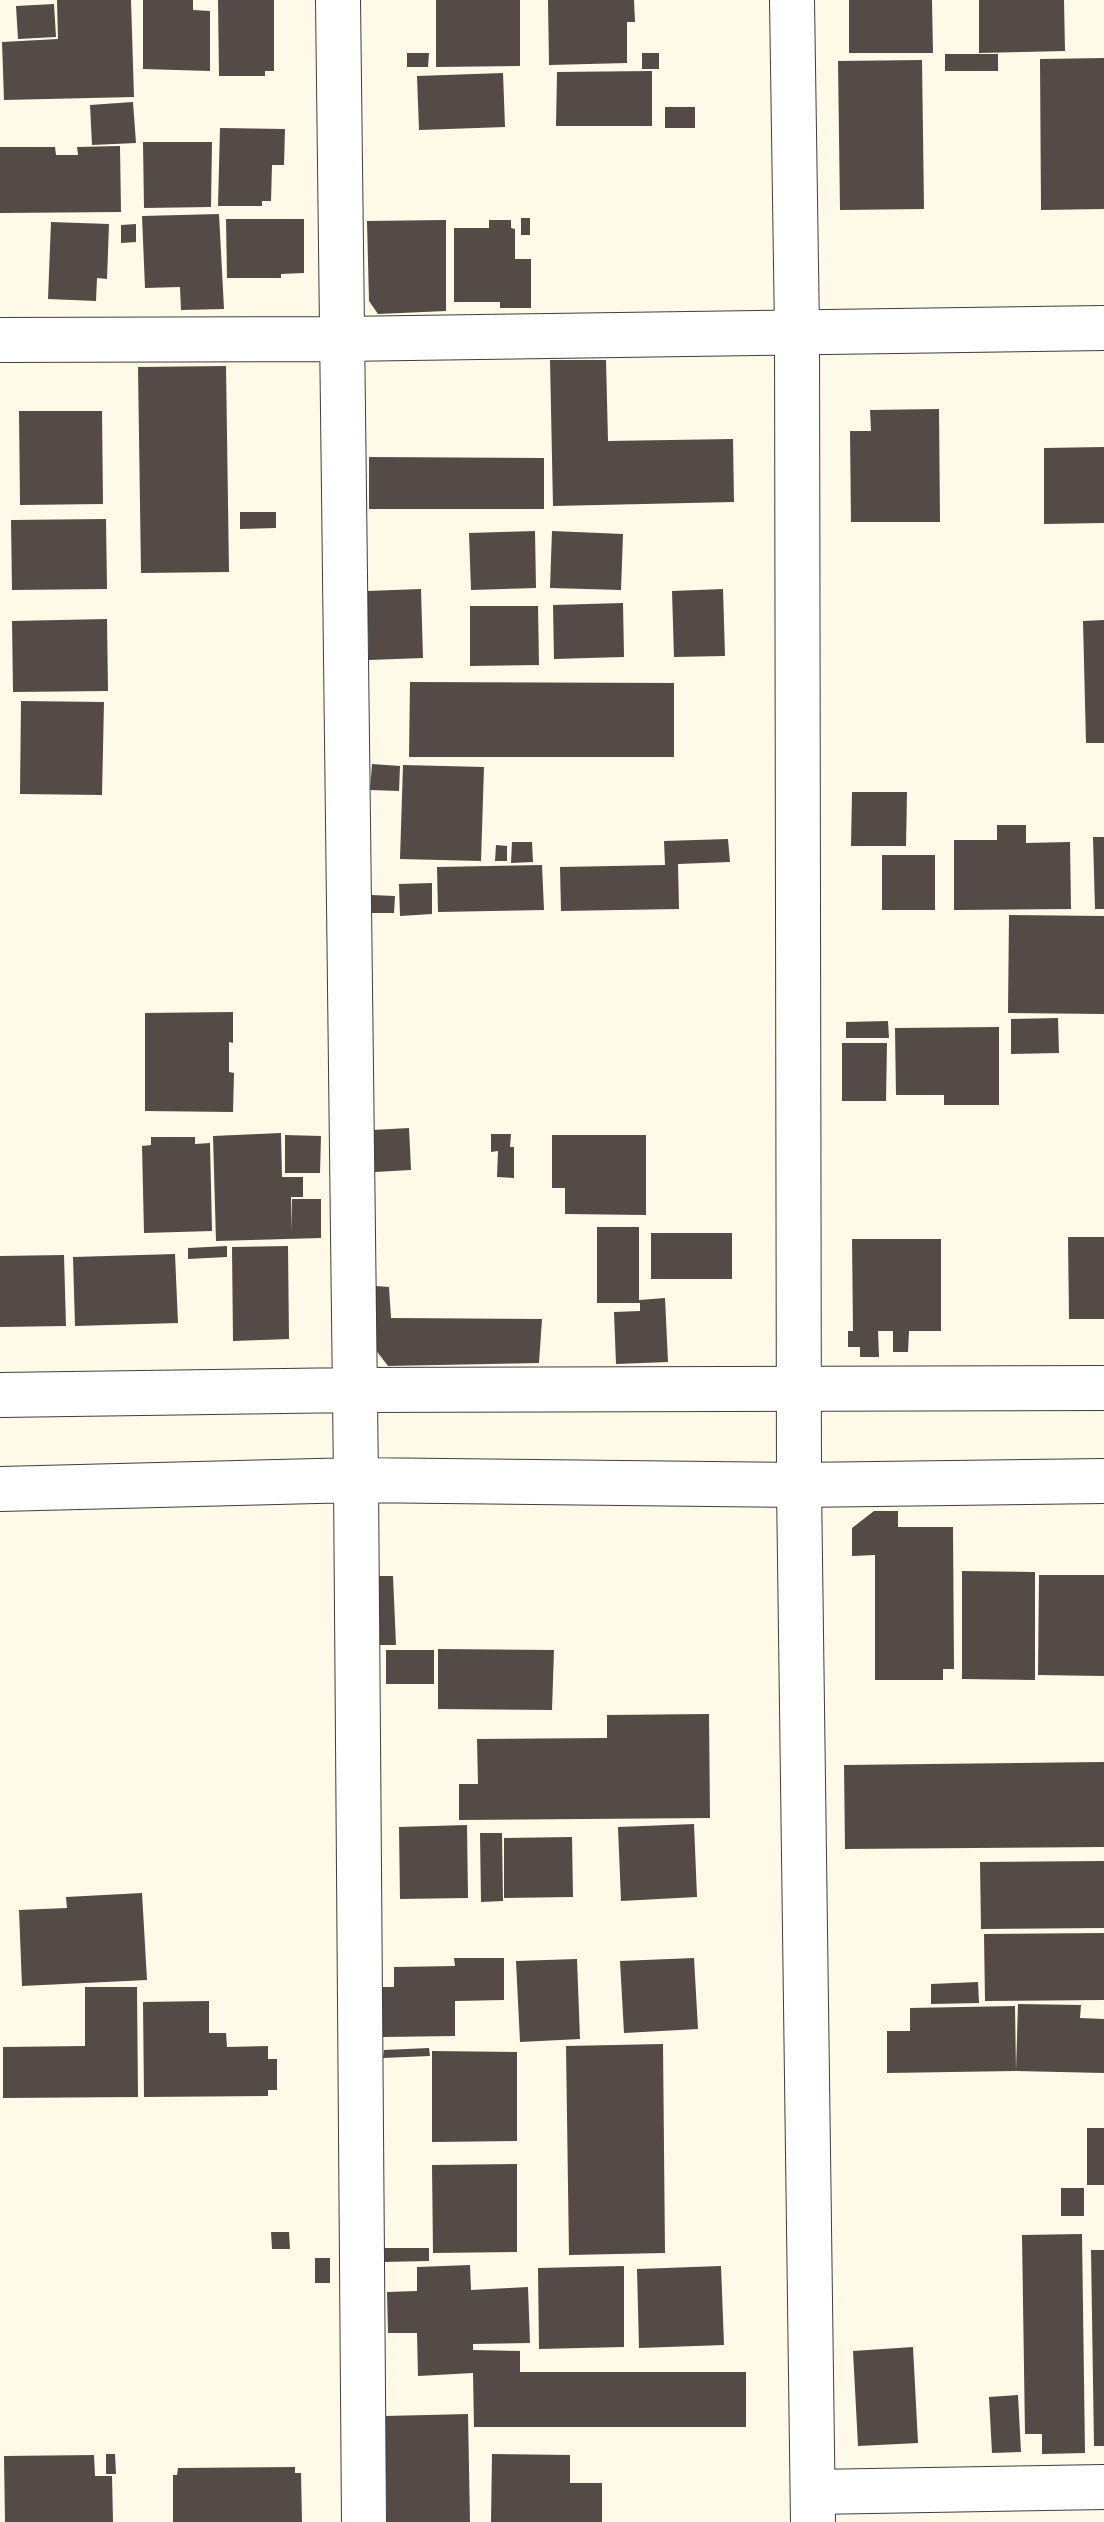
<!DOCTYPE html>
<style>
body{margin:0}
canvas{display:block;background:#fff9e8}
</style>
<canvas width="1104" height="2522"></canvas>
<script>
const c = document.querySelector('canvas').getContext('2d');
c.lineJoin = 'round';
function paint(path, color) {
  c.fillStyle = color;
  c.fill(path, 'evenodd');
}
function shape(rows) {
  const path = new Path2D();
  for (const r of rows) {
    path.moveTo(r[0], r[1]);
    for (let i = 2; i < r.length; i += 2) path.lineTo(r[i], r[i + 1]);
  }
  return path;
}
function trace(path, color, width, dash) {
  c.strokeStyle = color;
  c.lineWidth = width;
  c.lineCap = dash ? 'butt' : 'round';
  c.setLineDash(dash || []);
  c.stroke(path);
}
paint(shape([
 [57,0,131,0,134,97,4,100,2,42,58,39],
 [143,0,193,0,193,10,210,11,210,71,143,69],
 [218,0,274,0,274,71,265,71,265,76,219,76],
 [436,0,520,0,520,66,436,67],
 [548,0,634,0,635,22,627,22,627,63,549,65],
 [849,0,932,0,933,53,849,53],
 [979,0,1064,0,1065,51,979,53],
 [54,4,56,37,18,39,16,6],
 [407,53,429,53,428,67,407,67],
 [642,53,659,53,659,69,642,69],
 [945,54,998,54,998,71,945,71],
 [1104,58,1104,209,1041,210,1040,59],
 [922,60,924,209,840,210,838,61],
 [652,71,652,126,556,126,557,72],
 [503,73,505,127,419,130,417,76],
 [133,102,136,143,92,145,90,105],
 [665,107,695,107,695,128,665,128],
 [220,128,285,129,284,165,272,165,271,201,262,201,262,206,218,206],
 [143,142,212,142,211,207,144,208],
 [120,146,121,212,0,213,0,147,55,147,56,155,78,155,77,147],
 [219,214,224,309,181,310,180,287,145,288,142,216],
 [521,218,530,218,530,235,521,235],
 [226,219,304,219,304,273,281,274,281,278,227,278],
 [446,220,446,311,378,314,369,301,367,221],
 [489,220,511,220,511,228,515,229,515,259,531,259,531,308,500,308,500,302,454,302,454,228,489,228],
 [51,222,109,224,107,279,97,278,96,301,48,299],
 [136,224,136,242,121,243,121,225],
 [550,360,606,360,608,441,733,439,734,502,553,506],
 [226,366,229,572,141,573,138,367],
 [939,409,940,522,851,522,850,431,871,431,870,410],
 [19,411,102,411,103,504,20,505],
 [1104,447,1104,523,1044,524,1044,448],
 [369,457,544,458,544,509,369,509],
 [240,512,276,512,276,528,240,529],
 [106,519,107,589,12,590,11,520],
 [535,531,536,588,471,590,469,533],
 [552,531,623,534,621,590,550,588],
 [421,589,423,658,369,660,367,591],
 [723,589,725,656,674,657,672,591],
 [623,603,624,657,554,659,553,605],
 [470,606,538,606,539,665,470,666],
 [107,619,108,691,13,692,12,621],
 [1104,620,1104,743,1086,743,1083,621],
 [410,682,674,683,674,757,409,757],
 [21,701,104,702,102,795,20,794],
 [372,764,400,766,399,791,370,790],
 [403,765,484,767,481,861,400,859],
 [852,792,907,792,906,846,851,846],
 [997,825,1026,825,1026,843,1070,842,1071,909,954,910,954,840,997,840],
 [1093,837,1104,837,1104,909,1095,909],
 [728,839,730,862,678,864,679,909,561,911,560,867,665,865,664,841],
 [512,842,532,842,533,862,511,863],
 [496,845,507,846,507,861,495,861],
 [882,855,935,855,935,910,882,910],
 [542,865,544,910,438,912,437,867],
 [432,883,432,914,400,916,399,884],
 [371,895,395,896,394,913,372,913],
 [1009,915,1104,916,1104,1014,1008,1013],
 [233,1012,233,1043,229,1042,229,1072,234,1073,233,1112,145,1111,145,1013],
 [1058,1018,1059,1053,1011,1054,1011,1019],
 [888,1021,889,1038,846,1038,846,1022],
 [999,1027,999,1105,944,1105,944,1095,896,1095,895,1028],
 [842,1043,887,1043,886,1101,842,1101],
 [409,1128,411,1170,375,1172,372,1130],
 [281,1133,282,1177,303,1177,303,1197,291,1197,292,1232,292,1199,321,1199,321,1238,216,1241,213,1136],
 [491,1134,511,1134,510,1147,514,1147,514,1178,497,1177,498,1151,491,1152],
 [285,1135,321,1136,320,1173,285,1173],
 [552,1135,646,1135,646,1215,565,1214,565,1188,552,1188],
 [151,1137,195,1137,195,1144,210,1143,212,1231,144,1233,142,1146,151,1145],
 [597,1227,639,1227,639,1300,665,1298,668,1362,616,1364,614,1312,640,1311,640,1303,597,1303],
 [651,1233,732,1233,732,1279,651,1279],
 [1068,1237,1104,1237,1104,1319,1069,1319],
 [852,1239,941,1239,941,1331,909,1331,908,1352,893,1352,893,1331,878,1331,879,1357,860,1357,860,1347,848,1347,848,1331,853,1331],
 [227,1246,227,1257,188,1259,188,1248],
 [288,1246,289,1339,233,1341,232,1247],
 [175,1254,178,1323,75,1326,73,1257],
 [64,1255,66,1326,0,1327,0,1256],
 [376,1286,389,1287,391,1318,542,1319,539,1363,388,1366,375,1349],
 [874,1511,898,1511,898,1527,953,1527,954,1669,943,1669,943,1680,875,1680,875,1555,852,1556,852,1528],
 [962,1571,1035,1572,1035,1680,962,1679],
 [1039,1575,1104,1575,1104,1676,1038,1675],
 [378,1576,393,1576,396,1645,380,1645],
 [438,1649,554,1650,552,1710,438,1709],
 [386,1650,434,1650,434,1684,386,1684],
 [709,1714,710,1818,459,1820,459,1784,478,1784,477,1739,607,1738,607,1715],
 [1104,1762,1104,1847,845,1849,844,1765],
 [694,1824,697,1897,621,1901,618,1827],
 [467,1825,468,1898,400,1899,399,1827],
 [480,1833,502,1833,503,1901,481,1902],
 [572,1837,573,1897,504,1898,504,1838],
 [1104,1861,1104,1928,981,1929,980,1862],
 [142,1893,147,1980,22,1986,19,1910,67,1908,66,1897],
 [1104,1933,1104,2000,985,2001,984,1934],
 [454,1958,504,1958,504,2000,455,2001,455,2036,383,2037,382,1987,394,1987,394,1967,455,1966],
 [694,1958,698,2029,624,2033,620,1961],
 [577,1959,580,2039,520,2042,516,1961],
 [978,1982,979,2003,931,2004,931,1984],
 [85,1987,137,1987,138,2097,3,2098,3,2047,85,2046],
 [209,2001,209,2033,226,2033,227,2047,268,2046,268,2059,277,2059,277,2090,268,2090,268,2096,144,2097,143,2002],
 [1018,2004,1081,2005,1080,2018,1104,2019,1104,2073,1016,2071],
 [1015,2006,1016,2071,887,2073,887,2031,910,2031,910,2008],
 [663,2044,665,2253,569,2255,566,2046],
 [429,2048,430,2056,383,2058,384,2050],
 [432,2051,517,2052,517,2141,432,2142],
 [1087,2128,1104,2128,1104,2185,1087,2185],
 [517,2164,517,2252,433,2253,432,2165],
 [1061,2188,1084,2188,1084,2216,1061,2216],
 [271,2232,289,2232,290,2249,272,2249],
 [1082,2234,1085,2453,1042,2454,1042,2434,1025,2434,1022,2235],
 [383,2248,429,2248,429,2261,383,2262],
 [1091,2250,1104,2250,1104,2446,1094,2446],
 [315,2258,330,2258,330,2283,315,2283],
 [470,2265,471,2290,528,2287,530,2343,473,2344,473,2350,520,2351,520,2372,746,2372,746,2427,474,2427,473,2373,418,2376,417,2333,388,2333,387,2292,417,2291,417,2267],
 [624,2266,624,2347,539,2349,538,2268],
 [721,2266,724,2345,639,2348,637,2269],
 [913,2347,918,2443,858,2446,853,2351],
 [1018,2395,1021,2452,992,2453,989,2397],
 [468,2414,470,2522,387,2522,385,2416],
 [106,2454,115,2454,116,2474,106,2474],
 [492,2454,570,2455,570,2483,602,2483,602,2522,491,2522],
 [94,2455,95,2476,112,2476,113,2522,5,2522,4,2456],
 [295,2467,295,2473,301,2473,302,2522,173,2522,173,2475,177,2475,178,2468]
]), '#544a46');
const minor = shape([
 [338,0,356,1480,364,2522],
 [0,340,341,339,1104,328],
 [0,1395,354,1390,1104,1388],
 [0,1489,356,1480,799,1485,1104,1481],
 [813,2492,1104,2487]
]);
const tertiary = shape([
 [792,0,797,331,799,1485,813,2522]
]);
trace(minor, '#3e3e3e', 46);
trace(tertiary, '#3e3e3e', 46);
trace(minor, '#fff', 44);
trace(tertiary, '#fff', 44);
</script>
